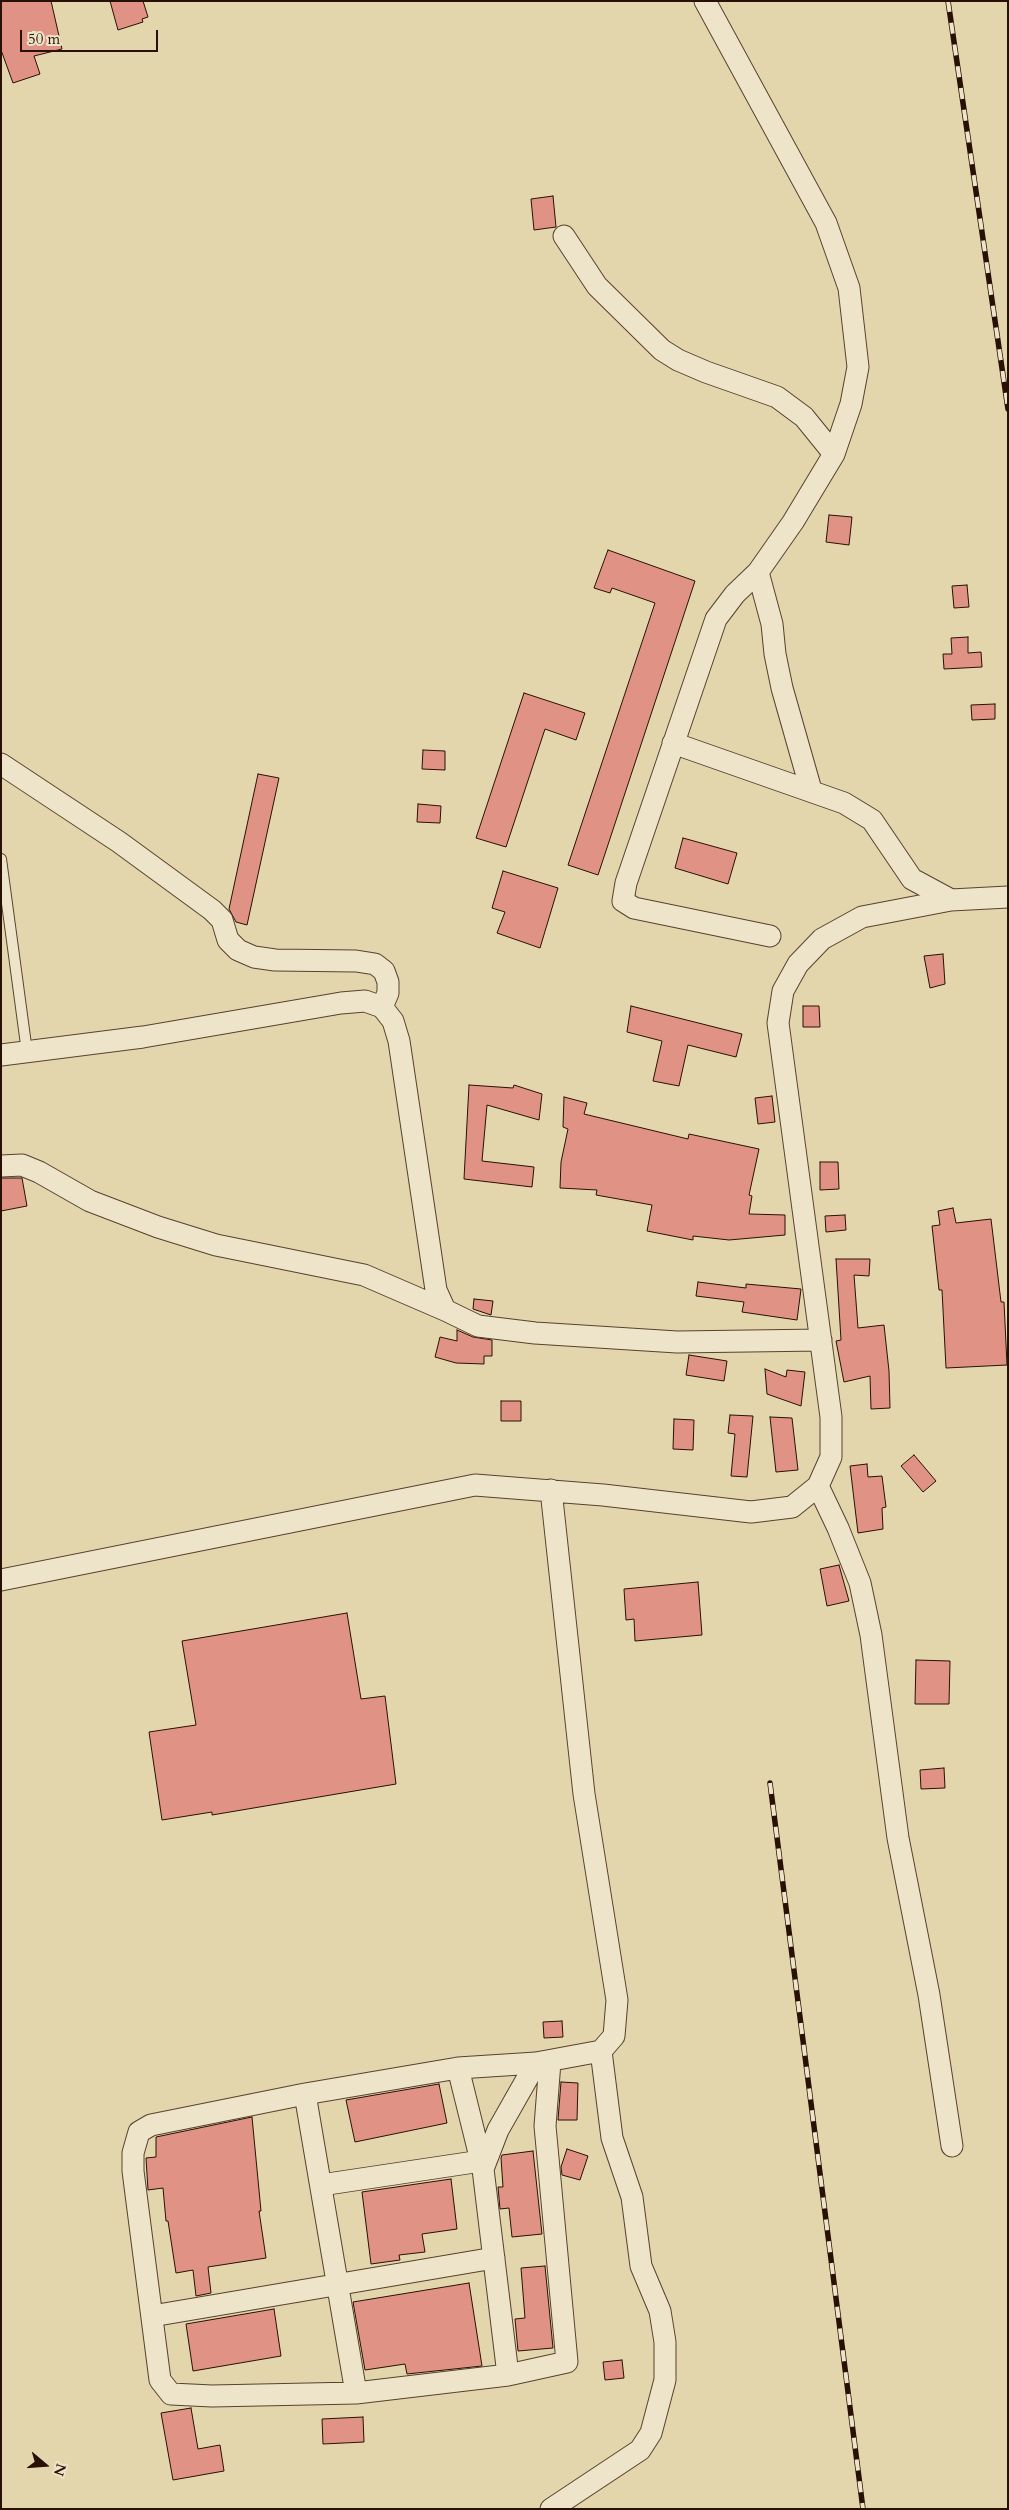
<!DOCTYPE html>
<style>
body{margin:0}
#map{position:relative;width:1009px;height:2510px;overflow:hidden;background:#e3d6ac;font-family:Cardo,serif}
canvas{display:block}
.frame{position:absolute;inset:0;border:2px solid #281004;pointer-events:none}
.north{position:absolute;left:20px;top:2440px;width:50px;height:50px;-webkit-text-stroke:4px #ede4c9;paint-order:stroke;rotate:108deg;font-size:14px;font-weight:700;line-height:20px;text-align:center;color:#281004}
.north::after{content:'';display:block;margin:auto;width:18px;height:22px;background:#281004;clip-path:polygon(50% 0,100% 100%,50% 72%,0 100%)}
.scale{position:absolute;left:20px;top:30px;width:138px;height:22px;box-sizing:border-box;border:2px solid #281004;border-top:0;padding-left:6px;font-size:15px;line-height:18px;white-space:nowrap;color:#281004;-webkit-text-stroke:4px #ede4c9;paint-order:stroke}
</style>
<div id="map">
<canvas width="1009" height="2510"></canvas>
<div class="frame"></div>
<div class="north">N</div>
<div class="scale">50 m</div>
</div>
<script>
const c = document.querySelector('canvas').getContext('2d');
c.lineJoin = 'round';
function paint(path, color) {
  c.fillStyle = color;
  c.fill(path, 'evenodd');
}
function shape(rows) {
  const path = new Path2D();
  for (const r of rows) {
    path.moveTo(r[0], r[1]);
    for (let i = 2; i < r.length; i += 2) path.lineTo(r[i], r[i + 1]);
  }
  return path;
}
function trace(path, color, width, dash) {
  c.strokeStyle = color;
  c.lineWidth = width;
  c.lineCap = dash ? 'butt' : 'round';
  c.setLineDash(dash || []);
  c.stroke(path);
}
const building = shape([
 [1,1,51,1,62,49,34,56,40,74,13,83,1,50,1,1],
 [110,1,143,1,148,17,142,19,143,22,118,30,110,1],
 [553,196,556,227,534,230,531,199,553,196],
 [829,515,852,517,849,545,826,542,829,515],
 [608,550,695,581,598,875,568,865,655,603,612,588,610,593,594,588,608,550],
 [967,585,969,607,954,608,952,586,967,585],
 [968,637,968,653,981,652,982,667,944,669,943,654,952,654,951,638,968,637],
 [524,693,585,713,576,740,545,729,506,847,476,838,524,693],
 [995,704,995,719,972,720,971,705,995,704],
 [423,750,445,751,445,770,422,769,423,750],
 [258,774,279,778,247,925,236,922,229,909,258,774],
 [418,804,441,806,440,823,417,822,418,804],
 [683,838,737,853,728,884,675,868,683,838],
 [503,871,558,888,540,948,497,933,505,912,492,908,503,871],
 [943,954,945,984,930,988,924,956,943,954],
 [631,1006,742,1034,736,1057,688,1045,679,1086,653,1081,662,1041,627,1032,631,1006],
 [803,1006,819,1006,820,1027,803,1027,803,1006],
 [469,1085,513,1088,514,1085,542,1094,539,1120,487,1105,482,1161,534,1167,532,1187,464,1179,469,1085],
 [772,1096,775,1122,758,1124,755,1098,772,1096],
 [564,1097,587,1103,584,1114,688,1139,689,1134,759,1149,749,1195,752,1196,749,1214,785,1215,785,1235,729,1240,693,1236,693,1240,647,1231,652,1205,596,1195,597,1190,560,1188,561,1162,568,1129,563,1127,564,1097],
 [820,1162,838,1162,839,1189,820,1190,820,1162],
 [1,1178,22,1178,27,1206,1,1211,1,1178],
 [953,1208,956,1223,991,1219,1001,1302,1004,1302,1007,1365,946,1368,942,1290,939,1290,932,1226,940,1225,938,1211,953,1208],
 [845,1215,846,1230,826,1232,825,1216,845,1215],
 [836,1259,870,1259,869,1276,854,1275,858,1328,884,1325,889,1371,890,1408,871,1409,870,1376,844,1382,836,1341,841,1340,836,1259],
 [698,1282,746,1288,746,1284,801,1289,797,1320,742,1312,744,1302,696,1296,698,1282],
 [474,1299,493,1301,491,1315,473,1309,474,1299],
 [457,1330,473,1337,492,1340,492,1356,484,1356,484,1364,456,1363,435,1357,440,1337,457,1341,457,1330],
 [689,1355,727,1361,724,1381,686,1375,689,1355],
 [765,1369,786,1377,787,1370,805,1372,801,1406,767,1394,765,1369],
 [501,1401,521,1401,521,1421,501,1421,501,1401],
 [730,1415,753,1416,747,1477,731,1476,735,1434,728,1433,730,1415],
 [770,1417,792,1418,798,1470,776,1472,770,1417],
 [674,1419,694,1420,693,1450,673,1449,674,1419],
 [914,1455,936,1481,923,1492,901,1466,914,1455],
 [867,1464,868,1477,882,1476,886,1507,882,1508,883,1529,858,1533,850,1466,867,1464],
 [839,1565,849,1601,827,1606,820,1569,839,1565],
 [698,1582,702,1635,635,1641,634,1619,626,1620,624,1589,698,1582],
 [347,1613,361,1699,385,1696,396,1784,212,1815,212,1812,162,1820,149,1732,196,1725,182,1641,347,1613],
 [916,1660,950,1661,949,1704,915,1704,916,1660],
 [944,1768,945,1788,921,1789,920,1770,944,1768],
 [562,2021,563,2037,544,2038,543,2022,562,2021],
 [561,2082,578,2083,577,2120,558,2120,561,2082],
 [439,2084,447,2123,355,2142,346,2100,439,2084],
 [252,2117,261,2211,259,2211,266,2258,208,2267,211,2293,196,2296,193,2270,176,2273,168,2221,166,2221,163,2188,148,2190,146,2158,156,2157,156,2137,252,2117],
 [567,2149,588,2156,580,2180,562,2175,561,2167,567,2149],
 [533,2151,542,2234,512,2237,509,2208,500,2209,498,2187,503,2187,501,2158,502,2155,533,2151],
 [451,2179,457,2229,422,2234,425,2252,399,2255,400,2260,371,2264,362,2192,451,2179],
 [545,2266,553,2348,518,2351,515,2319,525,2318,521,2268,545,2266],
 [469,2283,482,2366,407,2374,405,2364,365,2370,353,2302,469,2283],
 [274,2309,281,2356,193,2371,186,2324,274,2309],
 [622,2360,624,2378,605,2380,603,2362,622,2360],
 [191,2408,198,2449,220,2445,224,2471,173,2480,161,2413,191,2408],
 [363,2417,364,2442,323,2444,322,2419,363,2417]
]);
paint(building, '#e09385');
trace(building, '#281004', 1);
const service = shape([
 [1,859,27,1052]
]);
const minor = shape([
 [705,1,826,223,849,288,858,367,851,404,834,454,793,522,758,572,735,594,716,619,626,883,623,901,634,908,770,936],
 [564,236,597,286,662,350,678,360,706,372,777,397,804,417,834,454],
 [758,572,772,624,775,654,782,688,811,790],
 [673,743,844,803,872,820,912,879,951,900],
 [1,764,119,842,212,910,222,920,228,940,238,950,254,957,275,960,356,961,375,964,384,971,388,982,388,993,382,1007],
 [1,1055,143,1037,341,1003,365,1001,382,1007,393,1021,399,1041,436,1290,445,1310,478,1326,535,1333,677,1342,821,1340],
 [1,1166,22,1165,39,1172,90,1201,158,1227,216,1245,364,1275,445,1310],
 [818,1486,838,1528,860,1583,871,1635,898,1838,929,1995,952,2146],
 [1,1580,475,1485,603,1495,751,1512,792,1507,818,1486,831,1457,831,1417,778,1023,783,991,798,964,822,939,862,917,951,900,1008,897],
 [550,2062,545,2126,567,2362,508,2375,356,2393,212,2396,171,2394,160,2380,133,2171,133,2153,139,2132,151,2125,305,2094,458,2068,536,2063,601,2051,614,2036,617,2000,584,1794,551,1490],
 [458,2068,483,2169,508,2375],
 [305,2094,356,2393],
 [483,2169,498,2130,536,2063],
 [321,2185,481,2161],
 [152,2316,494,2258],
 [551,2509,640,2450,651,2433,665,2380,665,2342,660,2311,641,2266,632,2197,612,2138,601,2051]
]);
trace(service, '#57422e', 12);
trace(minor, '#57422e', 23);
trace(service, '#ede4c9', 10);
trace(minor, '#ede4c9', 21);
const rail = shape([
 [948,1,1008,409],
 [770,1783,863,2509]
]);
trace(rail, '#281004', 5.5);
trace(rail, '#ede4c9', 4, [11]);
</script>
